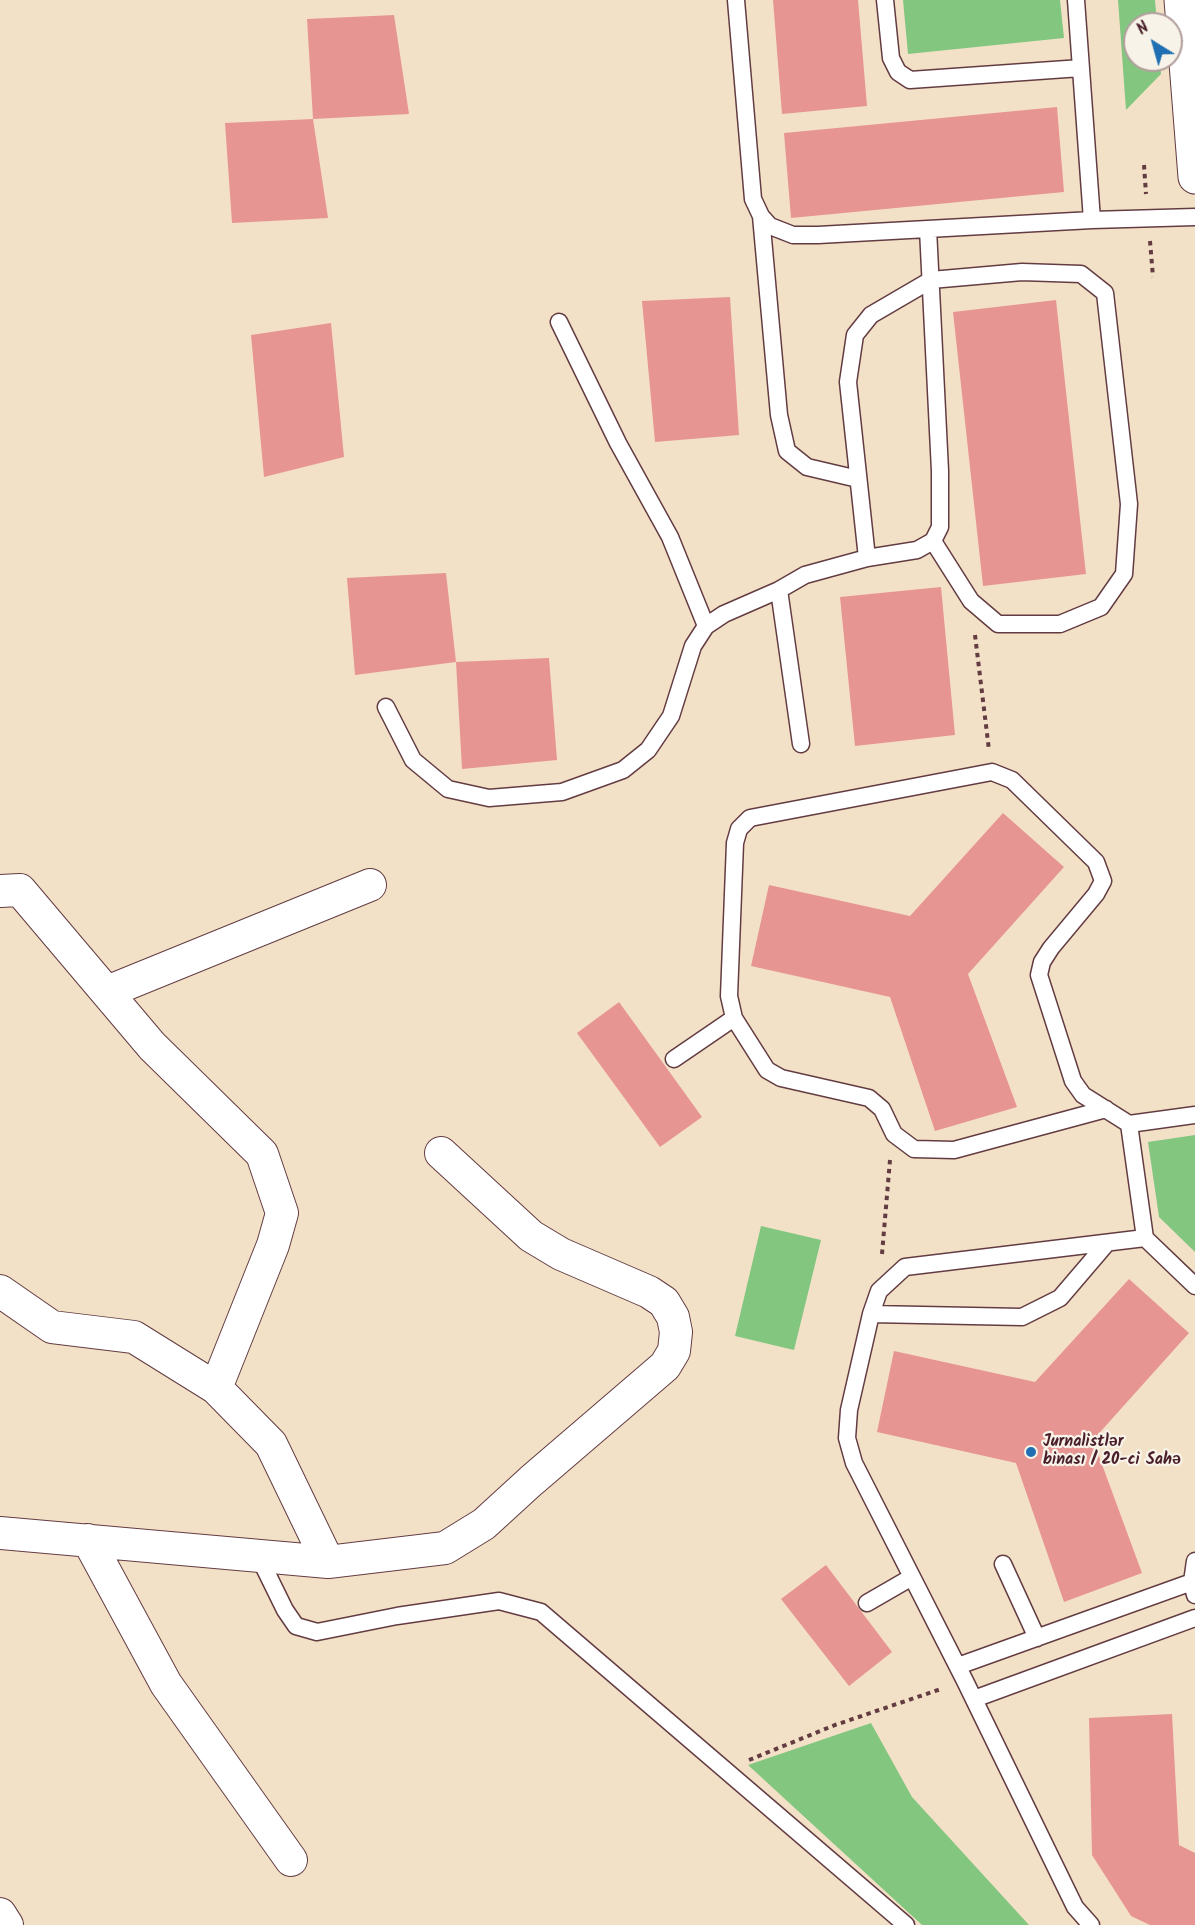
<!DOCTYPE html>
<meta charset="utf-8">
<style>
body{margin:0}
#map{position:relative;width:1195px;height:1925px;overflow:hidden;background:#f3e1c7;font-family:Kalam,sans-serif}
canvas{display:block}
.north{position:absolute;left:1123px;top:12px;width:60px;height:60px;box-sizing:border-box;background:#f7f3e8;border:2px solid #b29e9c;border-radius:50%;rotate:323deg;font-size:16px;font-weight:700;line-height:24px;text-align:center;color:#4a1f2b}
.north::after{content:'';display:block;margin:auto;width:21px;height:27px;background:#1f6fb2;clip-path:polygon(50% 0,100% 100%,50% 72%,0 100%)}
</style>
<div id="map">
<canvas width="1195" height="1925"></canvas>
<div class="north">N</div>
</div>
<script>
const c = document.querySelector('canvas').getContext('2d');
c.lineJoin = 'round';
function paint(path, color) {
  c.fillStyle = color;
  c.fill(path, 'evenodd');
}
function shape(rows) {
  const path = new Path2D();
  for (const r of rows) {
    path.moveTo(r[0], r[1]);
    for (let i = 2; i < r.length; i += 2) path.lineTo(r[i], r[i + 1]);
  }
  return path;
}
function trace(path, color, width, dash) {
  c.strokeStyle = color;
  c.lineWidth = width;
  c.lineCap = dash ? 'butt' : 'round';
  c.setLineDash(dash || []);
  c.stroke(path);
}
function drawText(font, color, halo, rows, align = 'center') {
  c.font = font + ' Kalam,sans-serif';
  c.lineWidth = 4.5;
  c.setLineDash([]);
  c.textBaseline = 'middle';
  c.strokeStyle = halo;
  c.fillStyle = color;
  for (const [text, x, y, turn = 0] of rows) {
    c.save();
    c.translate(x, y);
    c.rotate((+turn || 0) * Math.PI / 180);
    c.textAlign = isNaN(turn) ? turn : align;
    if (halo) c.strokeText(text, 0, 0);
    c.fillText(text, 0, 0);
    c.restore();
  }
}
paint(shape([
 [903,0,1060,0,1064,38,908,54],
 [1118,0,1155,0,1157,24,1135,24,1135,60,1160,60,1161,74,1126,110],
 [1195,1135,1195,1252,1159,1217,1148,1142],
 [761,1226,821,1240,794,1350,735,1336],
 [871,1723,912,1797,1029,1925,922,1925,748,1765]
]), '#83c680');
paint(shape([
 [773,0,858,0,867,106,782,114],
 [394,15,409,114,313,119,328,218,232,223,225,123,313,119,307,19],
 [1057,107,1064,192,791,218,784,133],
 [730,297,739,435,655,442,642,301],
 [1056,300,1086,574,983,586,953,312],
 [331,323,344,457,264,477,251,335],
 [446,573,456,662,355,675,347,578],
 [941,587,955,735,855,746,840,597],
 [549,658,557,760,462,769,456,662],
 [1003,813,1064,867,968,974,1017,1107,935,1131,890,997,751,966,769,885,910,916],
 [619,1002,702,1117,660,1147,577,1033],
 [1129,1279,1189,1333,1093,1440,1142,1573,1064,1602,1016,1463,877,1432,894,1351,1035,1382],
 [826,1565,892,1652,849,1686,781,1599],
 [1172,1714,1179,1845,1195,1853,1195,1925,1150,1925,1131,1916,1092,1855,1089,1718]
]), '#e79592');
const service = shape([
 [736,0,753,199,761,216,770,226,793,235,818,235,1092,220,1195,217],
 [885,0,891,58,898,72,910,80,1081,68],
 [1076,0,1092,220],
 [761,216,779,415,787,451,807,467,858,479],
 [559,322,618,443,670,537,706,626],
 [867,558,848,382,855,335,871,315,931,280,1022,272,1081,274,1105,293,1129,504,1124,574,1101,607,1060,624,998,624,971,601,933,541],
 [779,590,801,744],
 [386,707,413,760,448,789,489,798,562,792,623,770,648,750,671,716,693,646,706,626,724,614,779,590,805,575,867,558,917,550,933,541,940,527,940,471,928,229],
 [674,1059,734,1018],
 [1106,1109,954,1150,914,1149,894,1134,882,1109,869,1098,781,1078,767,1070,734,1018,729,996,735,843,739,829,750,818,992,772,1012,780,1096,862,1103,881,1096,894,1051,948,1042,962,1039,975,1073,1081,1083,1095,1129,1124,1145,1238],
 [1129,1124,1195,1115],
 [871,1314,1022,1317,1060,1298,1107,1243],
 [258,1555,285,1610,296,1626,317,1632,397,1616,499,1601,541,1612,906,1925],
 [1195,1561,1192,1582,1195,1595],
 [1003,1564,1037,1638],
 [867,1603,912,1577],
 [958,1666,1192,1582],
 [974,1699,1195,1618],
 [1091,1925,1075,1907,965,1681,854,1463,847,1438,849,1410,871,1314,879,1291,905,1267,1145,1238,1195,1286]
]);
const minor = shape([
 [0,891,20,890,152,1046,262,1154,282,1213,273,1245,216,1388],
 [107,992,370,885],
 [0,1291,52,1327,134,1337,216,1388,271,1444,328,1562],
 [0,1533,328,1562,445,1548,484,1524,531,1481,665,1366,674,1351,676,1332,673,1317,664,1302,649,1292,561,1254,531,1236,441,1153],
 [88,1540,166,1684,291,1860],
 [0,1914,7,1925]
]);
const trunk = shape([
 [1181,0,1195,177]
]);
trace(service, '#633c42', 19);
trace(minor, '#633c42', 34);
trace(trunk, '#633c42', 35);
trace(shape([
 [1144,165,1146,194],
 [1150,241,1153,277],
 [975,635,989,750],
 [882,1254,890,1160],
 [749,1760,835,1725,941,1689]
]), '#633c42', 4, [4.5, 4.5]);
trace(service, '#fff', 16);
trace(minor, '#fff', 32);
trace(trunk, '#fff', 33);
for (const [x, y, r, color] of [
 [1031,1452,6,"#1f6fb2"]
]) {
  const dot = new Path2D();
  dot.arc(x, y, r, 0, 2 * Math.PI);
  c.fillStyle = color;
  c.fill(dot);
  trace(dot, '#f7f3e8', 2);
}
drawText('bold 16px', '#4a1f2b', '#f7f3e8', [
 ["Jurnalistlər",1043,1443],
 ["binası / 20-ci Sahə",1043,1461]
], 'left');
</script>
